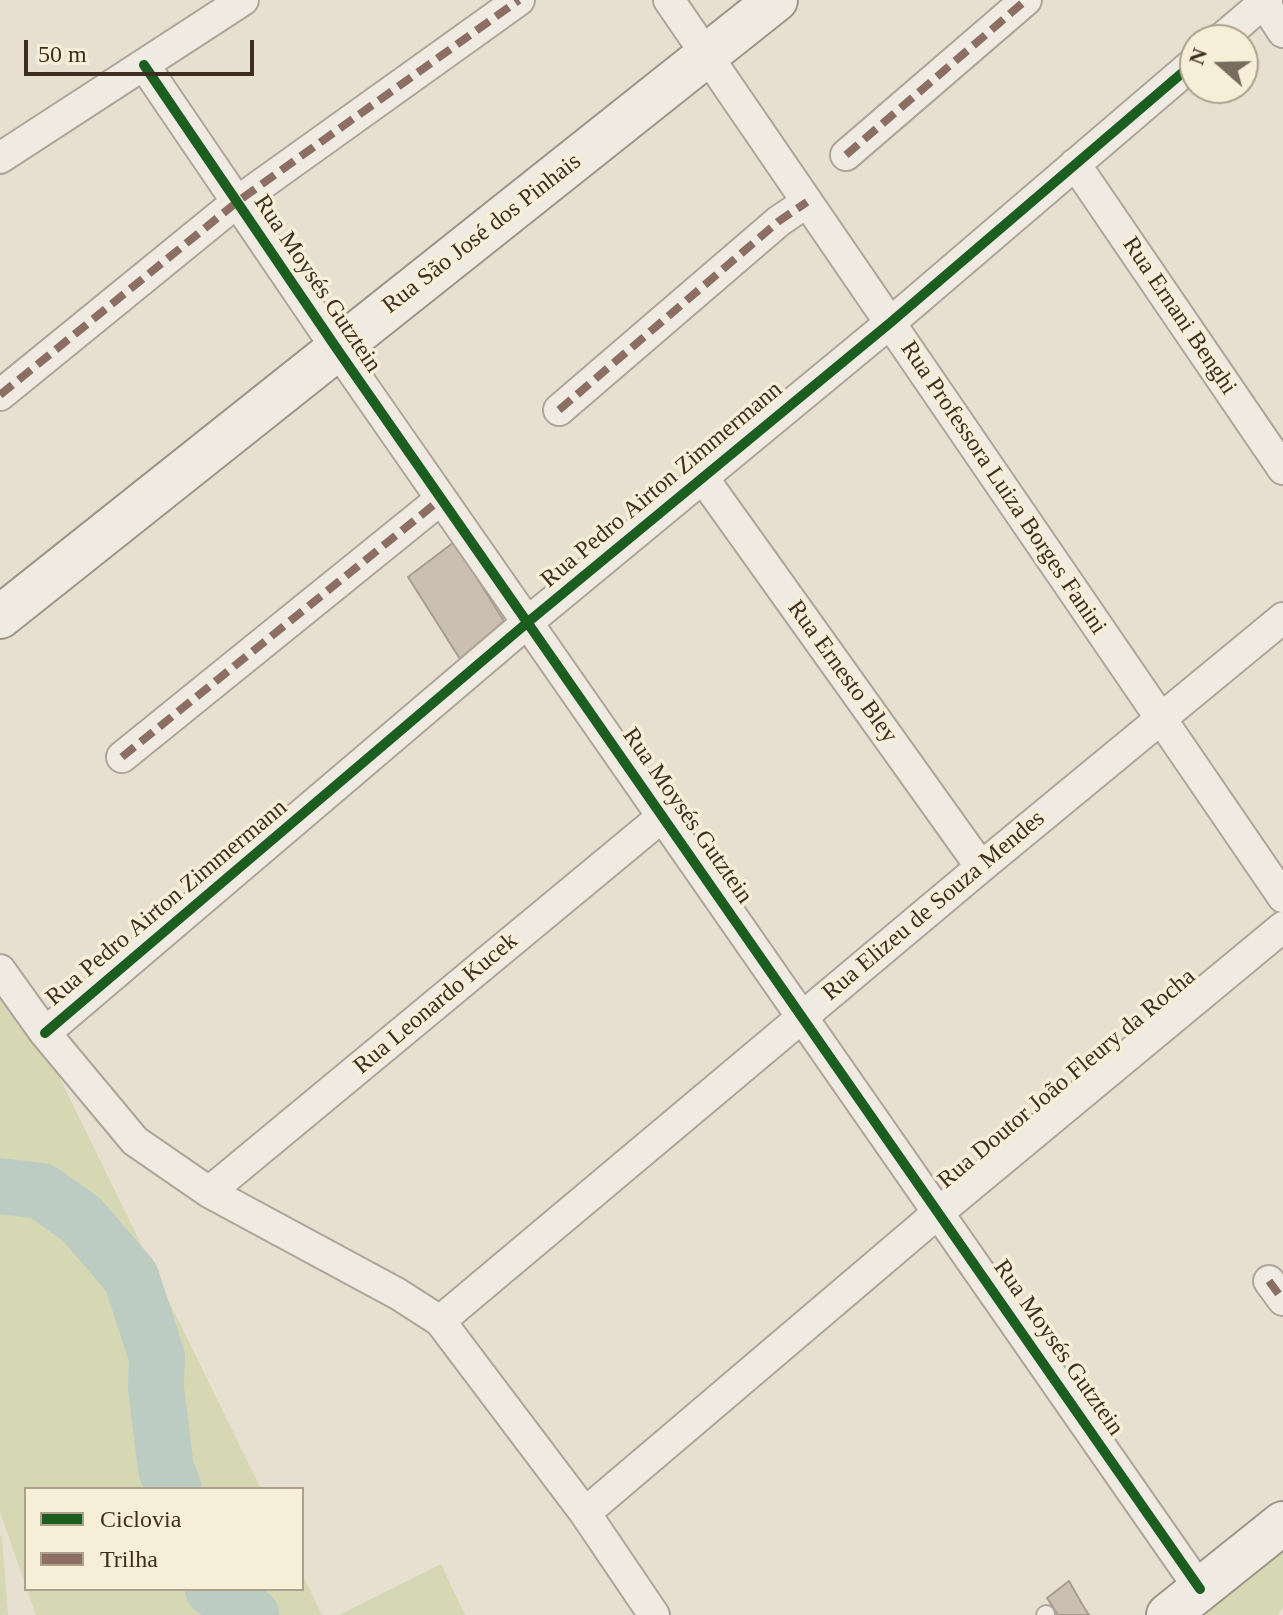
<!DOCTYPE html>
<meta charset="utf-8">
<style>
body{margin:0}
#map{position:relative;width:1283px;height:1615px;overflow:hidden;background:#e7e0d1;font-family:"Times New Roman",serif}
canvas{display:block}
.legend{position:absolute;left:24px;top:1487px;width:280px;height:104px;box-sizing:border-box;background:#f7eed8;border:2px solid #ada18e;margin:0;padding:10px 14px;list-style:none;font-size:24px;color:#3d2e20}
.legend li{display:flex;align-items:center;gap:16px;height:40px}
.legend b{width:40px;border:2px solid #ada18e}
.north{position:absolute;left:1179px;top:24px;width:80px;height:80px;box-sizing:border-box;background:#f7eed8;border:2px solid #ada18e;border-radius:50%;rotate:290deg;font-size:22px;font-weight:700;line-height:32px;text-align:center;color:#3d2e20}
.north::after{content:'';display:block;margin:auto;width:28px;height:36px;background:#786c5e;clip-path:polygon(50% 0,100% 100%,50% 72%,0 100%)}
.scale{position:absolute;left:24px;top:40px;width:230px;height:36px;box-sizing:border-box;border:4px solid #3d2e20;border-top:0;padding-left:10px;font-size:24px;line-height:28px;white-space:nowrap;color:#3d2e20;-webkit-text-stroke:6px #f7eed8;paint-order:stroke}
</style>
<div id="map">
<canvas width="1283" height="1615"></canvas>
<ul class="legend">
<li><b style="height:10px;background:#1b5e20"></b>Ciclovia</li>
<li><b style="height:10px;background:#8d6e63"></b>Trilha</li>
</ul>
<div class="north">N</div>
<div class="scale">50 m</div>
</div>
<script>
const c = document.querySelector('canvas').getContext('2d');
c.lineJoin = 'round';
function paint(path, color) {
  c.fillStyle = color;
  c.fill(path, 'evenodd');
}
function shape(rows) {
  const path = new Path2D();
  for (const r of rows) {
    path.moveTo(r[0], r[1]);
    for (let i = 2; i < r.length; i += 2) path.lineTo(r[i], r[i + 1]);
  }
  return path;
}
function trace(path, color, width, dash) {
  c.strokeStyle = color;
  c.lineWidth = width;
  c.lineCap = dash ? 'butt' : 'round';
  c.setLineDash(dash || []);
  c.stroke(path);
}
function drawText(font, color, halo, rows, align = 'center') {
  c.font = font + ' "Times New Roman",serif';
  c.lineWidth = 7;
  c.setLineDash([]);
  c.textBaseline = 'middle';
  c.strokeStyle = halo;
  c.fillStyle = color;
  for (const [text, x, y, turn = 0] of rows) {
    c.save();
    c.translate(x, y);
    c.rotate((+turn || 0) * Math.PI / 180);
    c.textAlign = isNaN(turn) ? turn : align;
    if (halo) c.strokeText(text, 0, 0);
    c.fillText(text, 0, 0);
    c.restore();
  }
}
paint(shape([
 [0,956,261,1489,26,1489,26,1586,0,1512],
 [0,1536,2,1536,8,1615,0,1615],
 [1283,1541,1283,1608,1277,1615,1193,1615],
 [441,1564,465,1615,339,1615],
 [302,1574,322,1615,36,1615,27,1589,302,1589]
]), '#d6d7b3');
trace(shape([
 [0,1186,41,1191,81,1219,131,1277,157,1357,156,1388,166,1469,174,1489],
 [213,1589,251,1615]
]), '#bcccc2', 56);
const building = shape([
 [454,542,504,621,460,659,408,577,454,542],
 [1069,1581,1082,1604,1089,1615,1058,1615,1047,1598,1069,1581]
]);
paint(building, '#cbbfb2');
trace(building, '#a89c90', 2);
const lane = shape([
 [1045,1615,1046,1614]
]);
const street = shape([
 [669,0,1283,897],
 [1262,0,1283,32],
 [1220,40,1267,0],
 [144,65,337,349,1200,1589],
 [846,155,1026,0],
 [0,158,243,0],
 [1075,164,1283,469],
 [0,395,237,202,519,0],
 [559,410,779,221,807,202],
 [703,478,981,867],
 [122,757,441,499],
 [0,970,45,1033,135,1141,209,1192,398,1294,440,1321,585,1513,654,1615],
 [45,1033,528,622,890,323,1195,62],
 [209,1192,663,816],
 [1269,1281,1283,1300],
 [440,1321,981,867,1283,618],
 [585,1513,939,1212,1283,927]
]);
const secondary = shape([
 [0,617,776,0],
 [1168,1615,1283,1523]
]);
trace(lane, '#ada599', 20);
trace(street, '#ada599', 34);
trace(secondary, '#9c958a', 46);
trace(lane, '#efebe3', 16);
trace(street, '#efebe3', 30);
trace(secondary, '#efebe3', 42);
trace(shape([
 [846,155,1026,0],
 [0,395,237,202,519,0],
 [559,410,779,221,807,202],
 [122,757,441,499],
 [1269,1281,1283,1300]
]), '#8d6e63', 8, [16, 8]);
trace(shape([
 [144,65,337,349,1200,1589],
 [45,1033,528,622,890,323,1195,62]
]), '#1b5e20', 10);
drawText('24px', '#3d2e20', '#f7eed8', [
 ["Rua São José dos Pinhais",482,234,-38],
 ["Rua Moysés Gutztein",317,284,56],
 ["Rua Ernani Benghi",1179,316,56],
 ["Rua Pedro Airton Zimmermann",662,485,-40],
 ["Rua Professora Luiza Borges Fanini",1003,488,56],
 ["Rua Ernesto Bley",842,672,54],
 ["Rua Moysés Gutztein",687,816,55],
 ["Rua Pedro Airton Zimmermann",167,903,-40],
 ["Rua Elizeu de Souza Mendes",934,906,-40],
 ["Rua Leonardo Kucek",436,1004,-40],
 ["Rua Doutor João Fleury da Rocha",1067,1079,-40],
 ["Rua Moysés Gutztein",1058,1348,55]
]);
</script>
